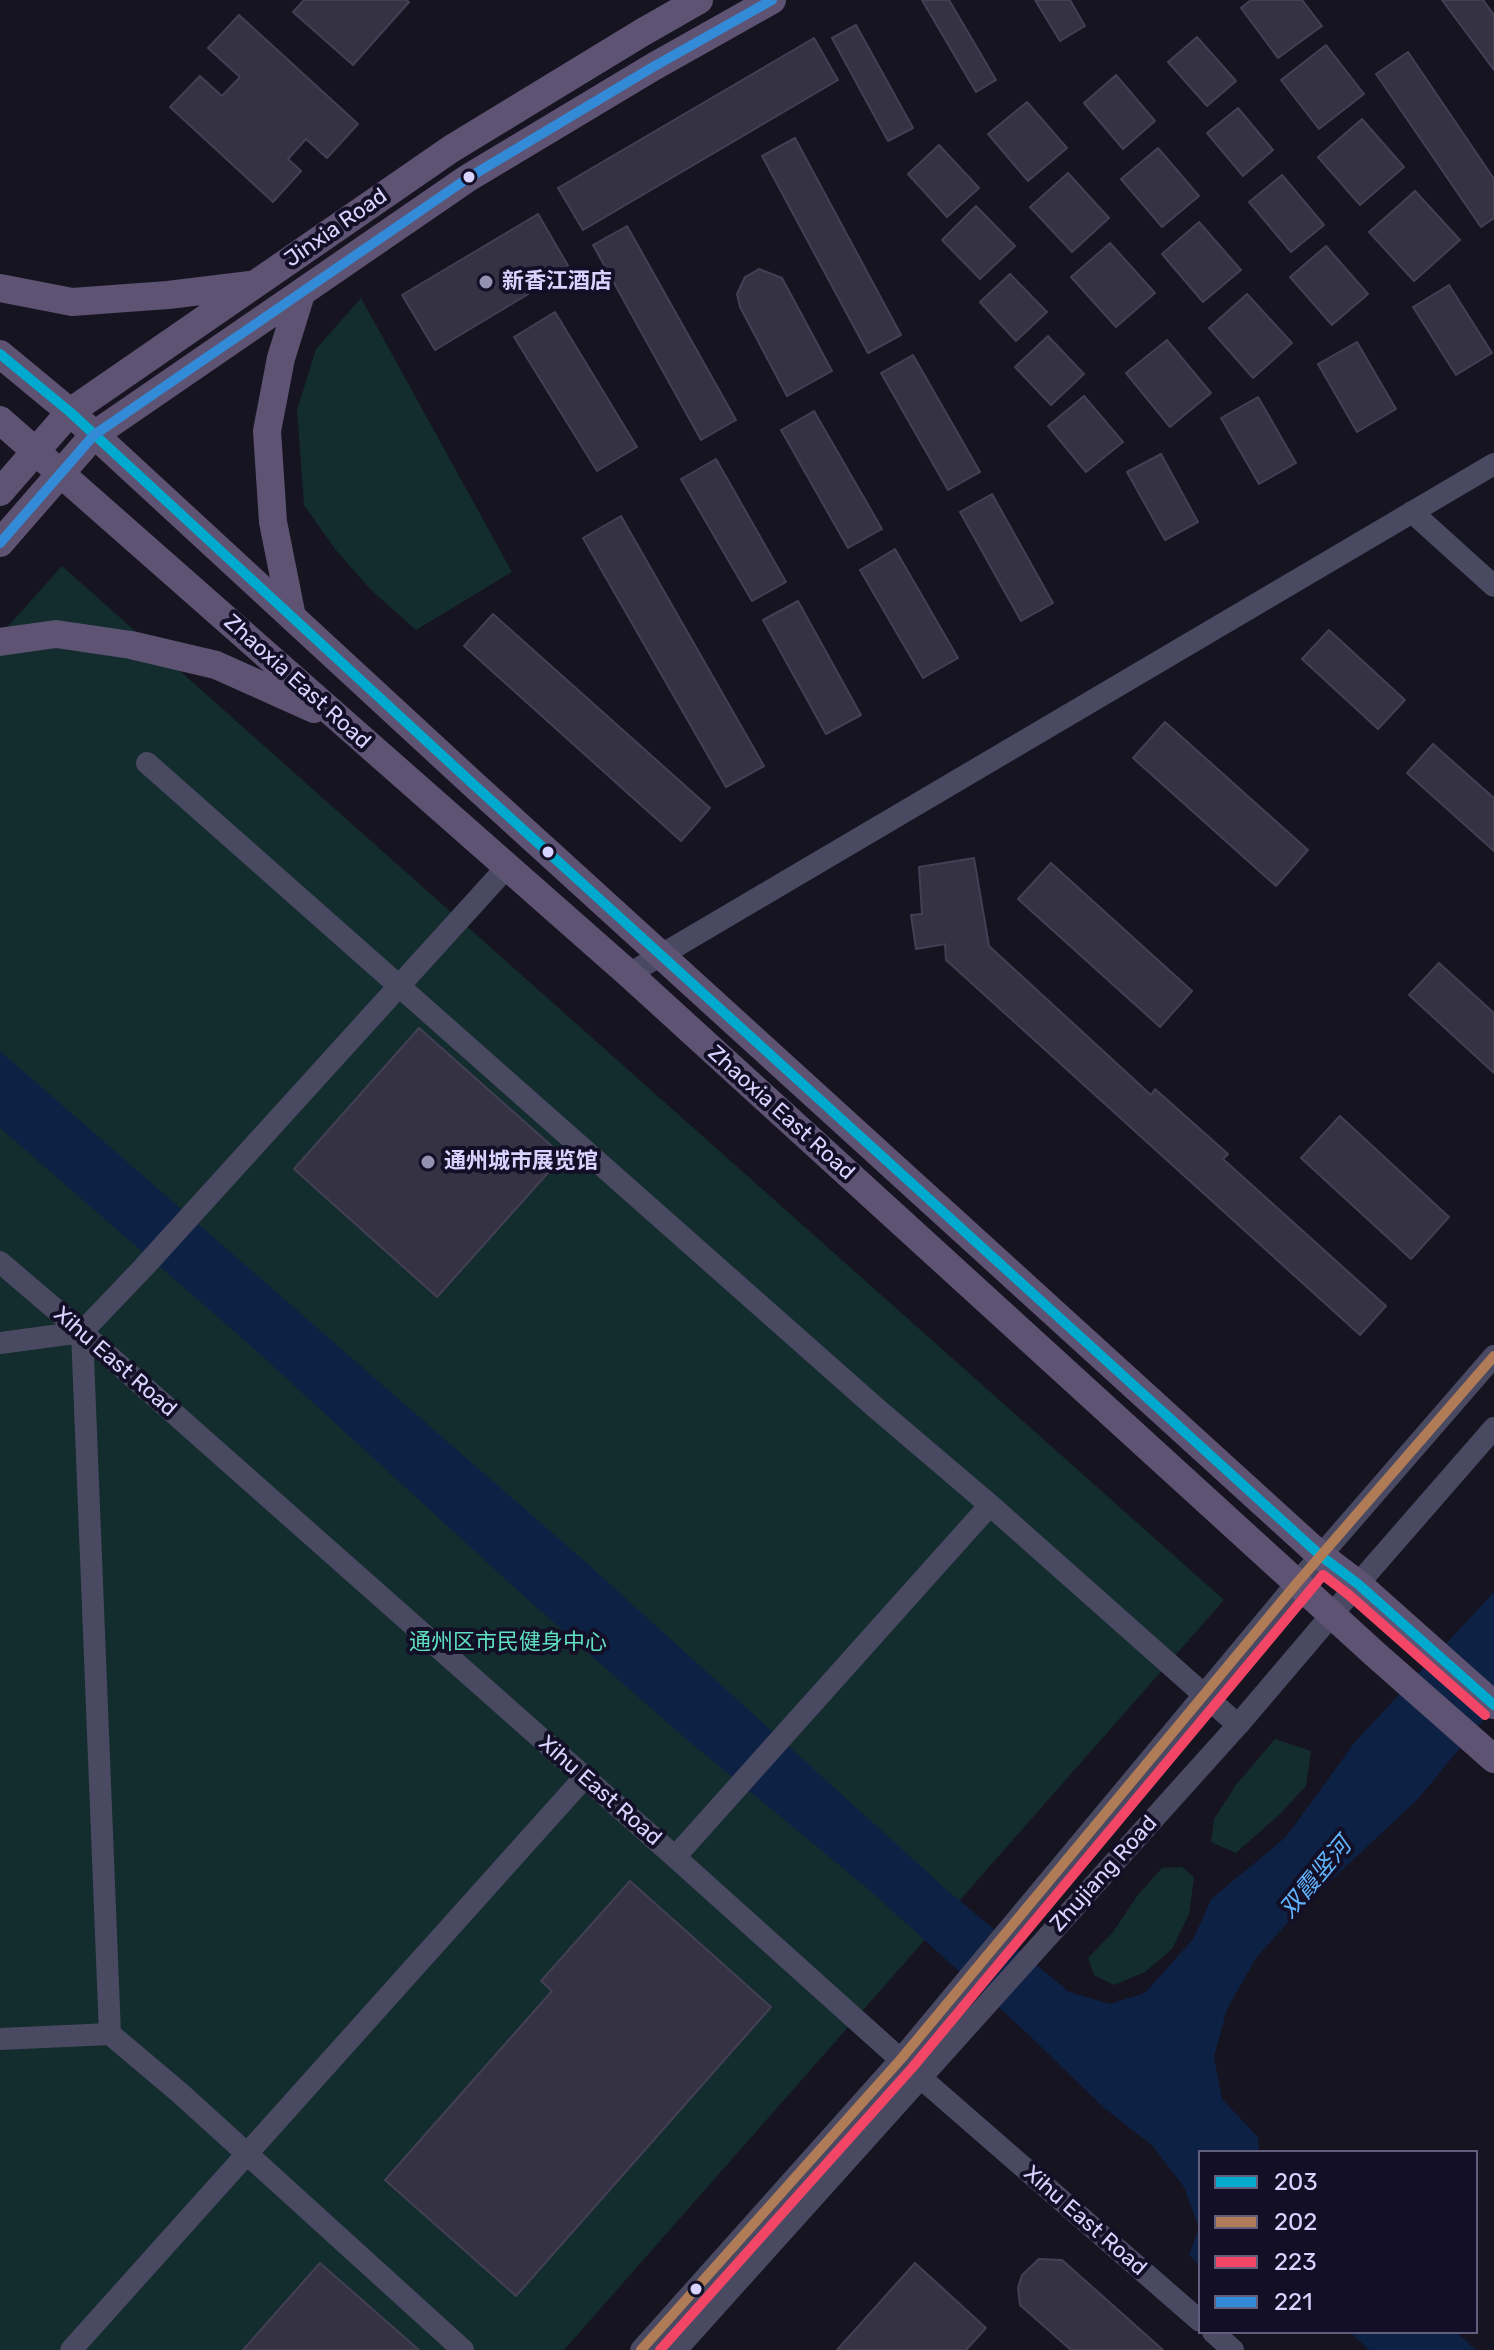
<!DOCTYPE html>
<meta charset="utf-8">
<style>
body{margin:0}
#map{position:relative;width:1494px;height:2350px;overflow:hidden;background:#161421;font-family:Rubik,sans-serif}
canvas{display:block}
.legend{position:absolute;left:1198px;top:2150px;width:280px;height:184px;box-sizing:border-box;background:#130f26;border:2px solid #625e7d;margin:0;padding:10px 14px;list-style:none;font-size:24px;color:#d9d4ff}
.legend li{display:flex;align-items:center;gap:16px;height:40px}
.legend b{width:40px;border:2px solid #625e7d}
</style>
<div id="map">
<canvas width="1494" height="2350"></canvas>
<ul class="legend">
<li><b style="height:10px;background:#00a9ce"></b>203</li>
<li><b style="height:10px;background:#b07c57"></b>202</li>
<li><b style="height:10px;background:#f34667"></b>223</li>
<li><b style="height:10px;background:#338bd7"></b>221</li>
</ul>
</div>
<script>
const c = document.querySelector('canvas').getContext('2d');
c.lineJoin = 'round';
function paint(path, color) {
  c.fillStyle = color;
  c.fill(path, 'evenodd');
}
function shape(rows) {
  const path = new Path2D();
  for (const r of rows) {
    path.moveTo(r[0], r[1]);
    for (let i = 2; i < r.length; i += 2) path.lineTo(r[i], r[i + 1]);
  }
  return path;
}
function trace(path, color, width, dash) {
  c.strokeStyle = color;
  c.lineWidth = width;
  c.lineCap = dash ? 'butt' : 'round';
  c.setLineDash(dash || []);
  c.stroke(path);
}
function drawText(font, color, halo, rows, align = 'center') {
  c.font = font + ' Rubik,"Noto Sans SC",sans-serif';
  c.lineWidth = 8;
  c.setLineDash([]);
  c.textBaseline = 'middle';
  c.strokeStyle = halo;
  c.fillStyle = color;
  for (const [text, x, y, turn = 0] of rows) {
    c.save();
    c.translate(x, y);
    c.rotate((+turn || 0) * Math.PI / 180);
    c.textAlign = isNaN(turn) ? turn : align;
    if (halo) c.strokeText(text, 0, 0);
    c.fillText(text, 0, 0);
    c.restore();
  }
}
paint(shape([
 [361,298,512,572,416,630,371,590,335,549,304,505,297,410,316,349],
 [62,566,1224,1600,564,2350,0,2350,0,635],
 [1275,1739,1311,1751,1306,1786,1280,1814,1236,1853,1211,1842,1214,1819,1236,1785],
 [1182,1867,1194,1877,1189,1914,1172,1949,1145,1972,1114,1985,1094,1975,1088,1958,1113,1932,1137,1896,1162,1868]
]), '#132c2d');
paint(shape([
 [0,1051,590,1566,947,1890,1069,1992,1110,2004,1145,1993,1194,1938,1211,1899,1286,1837,1355,1742,1494,1592,1494,1707,1417,1800,1297,1912,1256,1958,1227,2009,1214,2057,1222,2099,1258,2137,1259,2152,1200,2152,1200,2266,1189,2255,1199,2228,1184,2187,1152,2145,1104,2108,1027,2033,867,1888,685,1738,527,1599,250,1345,0,1128],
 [1350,2332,1456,2332,1476,2350,1369,2350]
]), '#0d2144');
const building = shape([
 [304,0,406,0,409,2,353,65,293,12,304,0],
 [922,0,949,0,996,80,976,92,922,0],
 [1035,0,1070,0,1085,26,1060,41,1035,0],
 [1251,0,1302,0,1322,26,1278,58,1241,8,1251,0],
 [1442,0,1483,0,1494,15,1494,70,1442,0],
 [239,15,358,124,327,158,306,139,288,159,301,171,273,202,170,107,200,76,222,96,240,77,208,48,239,15],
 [856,25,913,128,888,141,832,38,856,25],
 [1197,37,1236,81,1207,106,1168,62,1197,37],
 [814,38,838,80,583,230,558,188,814,38],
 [1326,45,1364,94,1319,129,1281,80,1326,45],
 [1408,52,1494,179,1494,218,1481,227,1376,74,1408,52],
 [1116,75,1155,121,1123,149,1084,103,1116,75],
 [1027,102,1067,148,1028,181,988,134,1027,102],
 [1238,108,1273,150,1243,176,1207,133,1238,108],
 [1362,119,1404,167,1360,205,1318,157,1362,119],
 [795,138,901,335,868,353,762,156,795,138],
 [939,145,979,188,947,217,908,174,939,145],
 [1158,148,1199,196,1162,227,1121,179,1158,148],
 [1068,173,1109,218,1072,252,1030,207,1068,173],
 [1282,175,1324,225,1291,252,1249,202,1282,175],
 [1415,191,1460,240,1414,281,1369,232,1415,191],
 [976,206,1015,246,980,279,942,240,976,206],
 [538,214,570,269,435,350,402,295,538,214],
 [1199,222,1241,270,1203,302,1162,254,1199,222],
 [627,226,736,420,701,440,593,245,627,226],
 [1110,243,1155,293,1116,327,1071,277,1110,243],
 [1326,246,1368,294,1332,325,1290,277,1326,246],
 [759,269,782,278,832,371,787,396,740,307,737,294,745,277,759,269],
 [1010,274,1047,312,1016,341,980,302,1010,274],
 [1449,285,1492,353,1456,375,1413,307,1449,285],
 [1247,294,1292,343,1253,378,1209,328,1247,294],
 [555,312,637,447,597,471,514,337,555,312],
 [1048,336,1084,374,1051,405,1015,367,1048,336],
 [1167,340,1211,393,1170,427,1126,373,1167,340],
 [1357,342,1396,409,1357,432,1318,364,1357,342],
 [913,355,980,472,948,490,881,373,913,355],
 [1084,396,1123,442,1086,472,1048,426,1084,396],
 [1258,397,1296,463,1259,484,1221,418,1258,397],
 [814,411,882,529,848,548,781,430,814,411],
 [1161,454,1198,522,1165,540,1127,472,1161,454],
 [716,459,786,582,752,601,681,479,716,459],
 [992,494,1053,603,1021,621,960,512,992,494],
 [621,516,764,766,726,787,583,538,621,516],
 [895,549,958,658,923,678,860,570,895,549],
 [798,601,861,715,826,734,763,620,798,601],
 [493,614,710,808,681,841,464,646,493,614],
 [1329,630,1405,700,1378,729,1302,659,1329,630],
 [1165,722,1308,850,1276,886,1133,758,1165,722],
 [1433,744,1494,798,1494,851,1407,773,1433,744],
 [974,858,989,946,1151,1095,1155,1089,1228,1154,1223,1159,1386,1306,1360,1335,946,960,945,944,916,949,911,915,922,914,919,867,974,858],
 [1051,863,1192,991,1160,1027,1018,899,1051,863],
 [1439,963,1494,1013,1494,1073,1409,995,1439,963],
 [419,1028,563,1156,437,1297,294,1169,419,1028],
 [1340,1116,1449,1217,1411,1259,1301,1158,1340,1116],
 [630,1881,771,2007,516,2296,385,2180,552,1991,541,1981,630,1881],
 [1039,2259,1062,2260,1163,2350,1071,2350,1020,2305,1018,2288,1022,2275,1039,2259],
 [320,2263,419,2350,243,2350,320,2263],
 [915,2263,986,2328,966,2350,837,2350,915,2263]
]);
paint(building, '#343243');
trace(building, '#433f54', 2);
trace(shape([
 [1412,512,1494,586],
 [147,763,876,1408,990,1505,1238,1725],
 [629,974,1494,464],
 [0,1262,82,1332,675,1857,921,2078,1200,2321],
 [82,1332,144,1267,507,867],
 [0,1343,82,1332,110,2034,0,2039],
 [675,1857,990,1505],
 [110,2034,180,2093,463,2350],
 [1213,2332,1233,2350],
 [71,2350,584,1778],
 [641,2350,901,2059,1297,1583,1494,1356],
 [676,2350,1238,1725,1358,1584,1494,1428]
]), '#4a4962', 22);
trace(shape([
 [0,288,72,302,168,295,250,285],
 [0,354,70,412,473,784,1321,1556,1358,1584,1494,1705],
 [0,420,629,974,1376,1655,1494,1759],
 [0,492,70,412,451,149,643,32,699,0],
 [0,543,94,435,468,178,653,67,772,0],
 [292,617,273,522,267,431,281,358,301,294],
 [0,642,56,634,131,645,216,665,314,709]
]), '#5e5373', 28);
trace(shape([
 [0,354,70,412,473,784,1321,1556,1358,1584,1494,1705]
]), '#00a9ce', 10);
trace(shape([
 [641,2350,901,2059,1297,1583,1494,1356]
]), '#b07c57', 10);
trace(shape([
 [660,2350,912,2068,1323,1575,1349,1595,1485,1715]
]), '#f34667', 10);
trace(shape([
 [0,543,94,435,468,178,653,67,772,0]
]), '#338bd7', 10);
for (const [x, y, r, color] of [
 [469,177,7,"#d9d4ff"],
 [486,282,8,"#9591b1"],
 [548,852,7,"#d9d4ff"],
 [428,1162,8,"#9591b1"],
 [696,2289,7,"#d9d4ff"]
]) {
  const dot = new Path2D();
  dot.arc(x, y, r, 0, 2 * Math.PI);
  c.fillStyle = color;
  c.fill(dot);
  trace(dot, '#130f26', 3);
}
drawText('22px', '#d9d4ff', '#130f26', [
 ["Jinxia Road",336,228,-35],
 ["Zhaoxia East Road",297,682,42],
 ["Zhaoxia East Road",781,1113,42],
 ["Xihu East Road",115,1362,41],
 ["Xihu East Road",600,1791,41],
 ["Zhujiang Road",1104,1874,-48],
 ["Xihu East Road",1085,2221,41]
]);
drawText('bold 22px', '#d9d4ff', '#130f26', [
 ["新香江酒店",502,282],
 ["通州城市展览馆",444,1162]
], 'left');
drawText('22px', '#5fe0c0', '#130f26', [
 ["通州区市民健身中心",508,1643]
]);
drawText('italic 24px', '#62b6ff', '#130f26', [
 ["双霞竖河",1316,1878,-50]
]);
</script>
